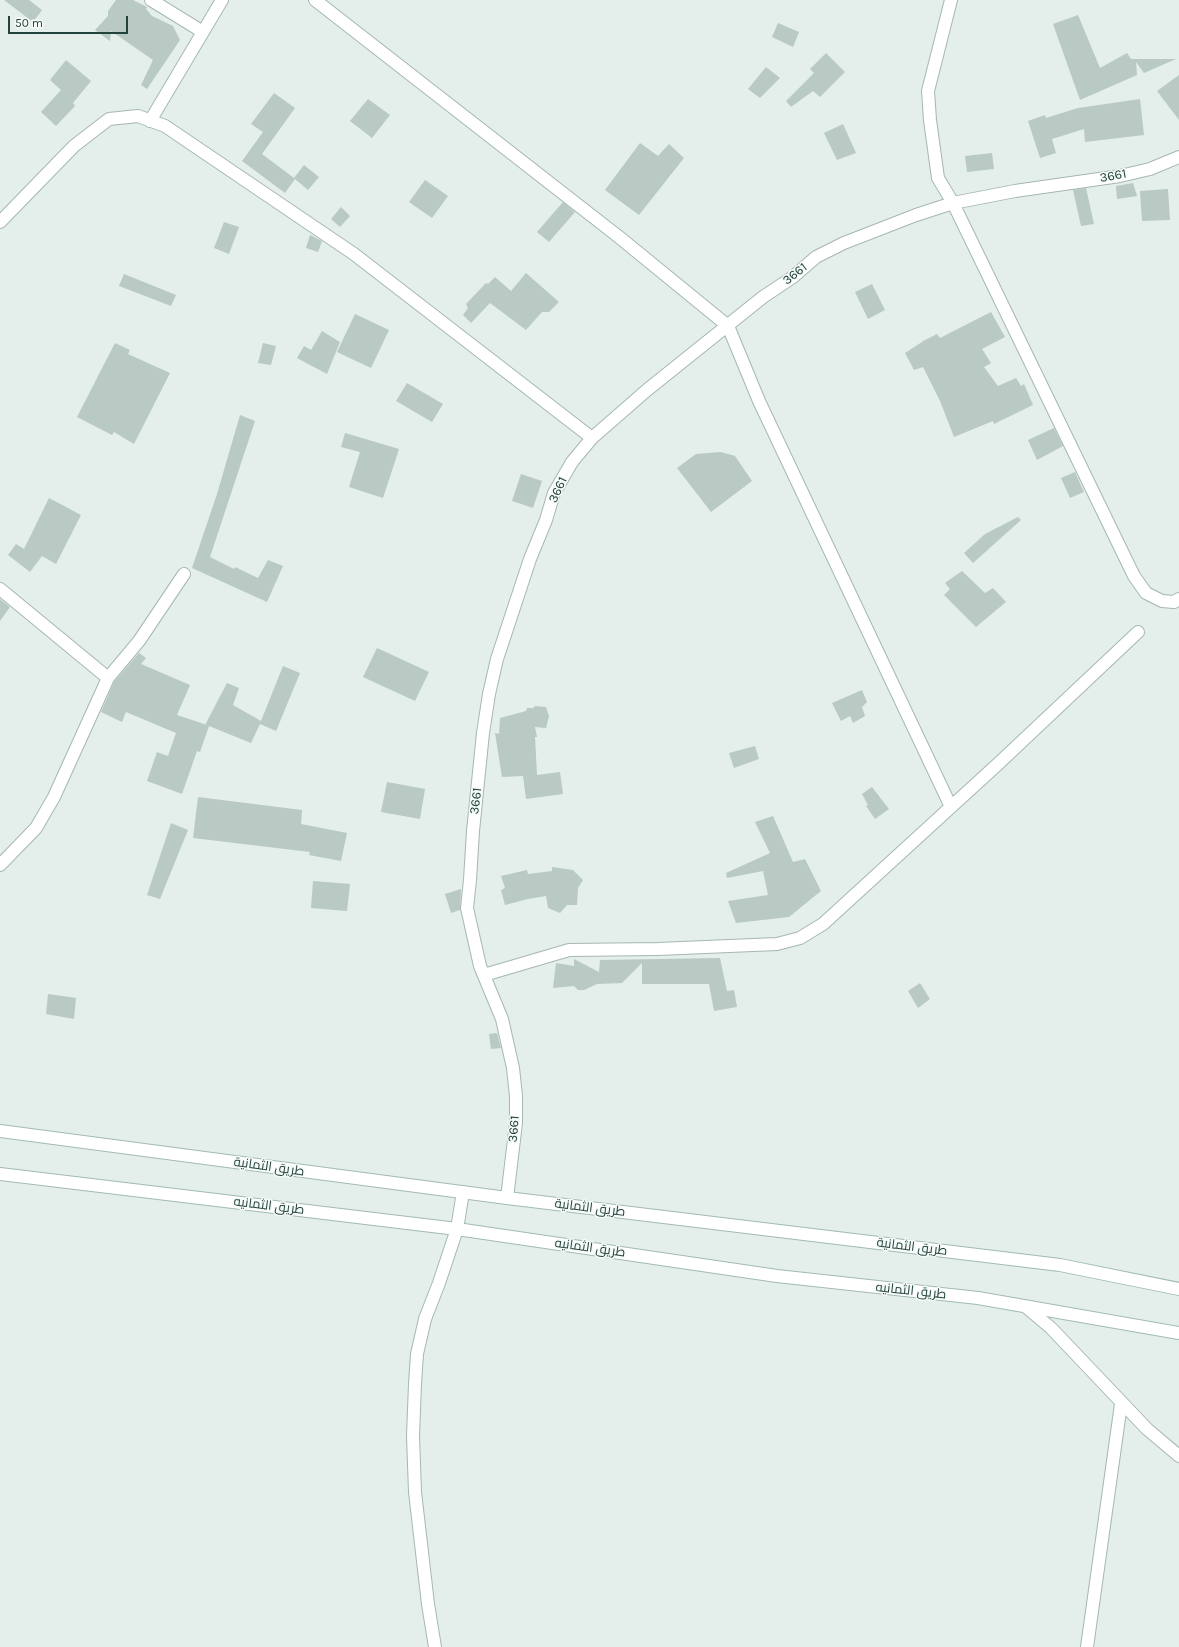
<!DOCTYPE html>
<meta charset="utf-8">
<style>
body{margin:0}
#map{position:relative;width:1179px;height:1647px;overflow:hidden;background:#e4eeeb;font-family:Karla,sans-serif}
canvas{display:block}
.scale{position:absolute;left:8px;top:16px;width:120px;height:18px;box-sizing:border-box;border:2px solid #22423c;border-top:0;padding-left:5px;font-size:12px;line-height:14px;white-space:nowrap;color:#22423c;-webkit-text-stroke:3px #f5faf8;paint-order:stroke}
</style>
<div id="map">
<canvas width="1179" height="1647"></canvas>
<div class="scale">50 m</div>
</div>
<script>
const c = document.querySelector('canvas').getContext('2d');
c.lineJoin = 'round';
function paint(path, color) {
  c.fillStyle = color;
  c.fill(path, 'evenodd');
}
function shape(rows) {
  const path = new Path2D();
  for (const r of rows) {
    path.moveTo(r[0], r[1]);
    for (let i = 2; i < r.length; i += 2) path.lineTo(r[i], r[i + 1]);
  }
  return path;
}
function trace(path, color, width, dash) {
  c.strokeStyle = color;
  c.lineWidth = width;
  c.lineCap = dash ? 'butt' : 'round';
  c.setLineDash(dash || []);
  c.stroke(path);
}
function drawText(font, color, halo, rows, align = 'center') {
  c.font = font + ' Karla,Cairo,sans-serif';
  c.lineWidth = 3;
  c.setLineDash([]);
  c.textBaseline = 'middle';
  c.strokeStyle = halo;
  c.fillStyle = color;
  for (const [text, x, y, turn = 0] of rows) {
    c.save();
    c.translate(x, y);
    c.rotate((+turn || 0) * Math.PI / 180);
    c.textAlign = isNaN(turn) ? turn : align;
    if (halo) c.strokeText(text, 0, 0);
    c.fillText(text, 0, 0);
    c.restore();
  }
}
paint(shape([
 [4,0,29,0,42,10,33,22],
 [116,0,133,0,147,7,146,9,152,16,173,26,180,40,147,89,141,85,153,60,111,31,110,41,95,30,108,16,108,11],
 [1078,15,1100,68,1127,53,1131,59,1176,59,1144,73,1136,62,1137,75,1080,100,1053,24],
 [778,23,799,32,793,47,772,37],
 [826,53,845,72,820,97,813,91,791,107,786,101,814,73,810,69],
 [66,60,91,81,73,103,75,106,56,126,41,112,61,90,50,80],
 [766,67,780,78,760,98,748,89],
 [1179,75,1179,120,1157,91],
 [274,93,295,108,262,154,294,178,304,165,319,177,308,190,295,179,285,193,242,161,263,132,251,124],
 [368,99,390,115,372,138,350,121],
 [1140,99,1144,135,1085,142,1084,129,1052,139,1056,153,1040,158,1028,121,1045,115,1046,118,1078,108],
 [843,124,856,153,837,160,824,133],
 [640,143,658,156,669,144,684,158,639,215,605,190],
 [992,153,994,169,967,172,965,156],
 [425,180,448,196,432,218,409,202],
 [1133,183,1137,196,1117,199,1116,186],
 [1086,188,1094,224,1081,226,1073,190],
 [1168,189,1170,220,1142,221,1140,191],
 [563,202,575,212,549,242,537,232],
 [341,207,350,216,340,227,331,219],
 [224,222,239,227,229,254,214,248],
 [310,235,322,241,318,252,306,248],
 [526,273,559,302,549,312,542,312,526,330,490,303,471,323,463,315,468,308,466,304,486,283,488,284,495,277,511,291],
 [124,274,176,295,171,306,119,286],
 [872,284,885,310,868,319,855,292],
 [991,312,1005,337,982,349,991,363,984,367,998,386,1016,378,1021,386,1024,384,1033,405,994,424,993,421,954,437,940,401,923,367,914,370,905,353,925,340,937,334,940,338],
 [355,314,389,330,371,368,337,352],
 [322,331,340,342,327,374,297,358,304,346,311,350],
 [115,343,130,350,128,354,170,373,134,444,114,432,112,435,77,417],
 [263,343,276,346,271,365,258,363],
 [407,383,443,404,432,422,396,401],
 [240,415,255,421,210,557,234,569,235,567,258,578,268,560,283,566,267,602,192,568,217,494],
 [1054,428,1063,446,1037,460,1028,440],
 [345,433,399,449,383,498,349,487,360,452,341,447],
 [721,452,735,456,752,481,711,512,677,468,696,454],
 [1075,472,1084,492,1070,498,1061,478],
 [521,474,542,481,533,508,512,501],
 [49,498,81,515,56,564,42,556,30,572,8,555,16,544,24,549],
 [1018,517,1021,520,973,563,964,553,985,534],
 [962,571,985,593,993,588,1006,602,976,627,944,595,950,589,945,583],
 [0,599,10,607,0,621],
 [377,648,429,672,415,701,363,677],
 [139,653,146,658,141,664,190,685,177,715,207,725,205,725,227,683,239,688,233,705,261,721,283,666,300,673,276,731,260,724,251,743,209,726,200,752,197,751,182,794,147,781,157,752,168,756,176,733,126,712,122,722,101,712,114,682],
 [862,690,867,702,862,707,865,716,853,723,850,716,841,721,832,703],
 [535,706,546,707,549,716,546,728,535,727,537,737,535,737,537,775,560,772,563,794,526,799,523,776,502,777,495,733,499,734,500,718,526,711,527,708,533,708],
 [755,746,759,759,734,768,729,753],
 [387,782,425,789,420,819,381,812],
 [872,787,889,809,875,819,866,806,868,805,862,794],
 [198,797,302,810,301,824,347,833,341,861,309,855,310,852,193,838],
 [773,816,793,862,805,859,821,891,789,917,736,923,728,901,768,895,763,871,727,878,726,873,770,853,755,822],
 [171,823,188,830,160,899,147,895],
 [552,867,573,870,583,880,578,888,577,905,567,905,560,913,548,908,546,896,528,899,505,905,501,890,505,888,501,876,527,870,528,874,552,871],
 [313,881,350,884,347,911,311,908],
 [461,889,460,910,451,913,445,894],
 [720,958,727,991,734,990,737,1007,714,1011,709,984,642,984,642,963,622,983,597,984,584,990,578,990,574,986,553,988,556,963,574,966,574,959,599,972,600,960],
 [920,983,930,999,918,1008,908,991],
 [48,994,76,998,74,1019,46,1014],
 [497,1033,501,1048,491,1049,489,1034]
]), '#b9c9c4');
const street = shape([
 [151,0,203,32],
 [315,0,619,237,728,326,759,401,951,807],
 [951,0,928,91,930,120,938,178,953,203,1134,576,1146,593,1162,601,1174,602,1179,599],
 [150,121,222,0],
 [0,222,74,146,109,119,138,116,165,126,354,254,592,438],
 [0,589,108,678],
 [0,865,36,828,54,797,108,678,139,641,184,574],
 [484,975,569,950,658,949,777,944,800,938,823,924,999,763,1138,632],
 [507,1198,516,1123,516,1096,513,1068,502,1019,480,966,467,908,470,880,473,831,483,733,489,694,497,659,530,559,546,520,554,493,572,462,592,438,647,390,763,297,793,277,816,257,844,243,916,215,953,203,1015,191,1120,176,1150,169,1179,157],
 [1026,1307,1051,1328,1147,1429,1179,1456],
 [435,1647,428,1604,415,1492,413,1436,415,1384,417,1354,425,1319,439,1283,457,1229,463,1192],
 [1087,1647,1121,1404]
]);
const secondary = shape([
 [0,1131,507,1198,1060,1265,1179,1289],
 [0,1174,457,1229,777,1276,978,1298,1179,1333]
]);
trace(street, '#a6b7b3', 14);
trace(secondary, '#a1bbb4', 14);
trace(street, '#fff', 12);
trace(secondary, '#fff', 12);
drawText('13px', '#22423c', '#f5faf8', [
 ["3661",1113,176,-10],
 ["3661",795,274,-38],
 ["3661",558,490,-65],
 ["3661",476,801,-83],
 ["3661",514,1129,-85],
 ["طريق الثمانية",269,1167,8],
 ["طريق الثمانيه",269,1206,7],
 ["طريق الثمانية",590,1208,7],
 ["طريق الثمانية",912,1247,7],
 ["طريق الثمانيه",590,1248,8],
 ["طريق الثمانيه",911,1291,6]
]);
</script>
